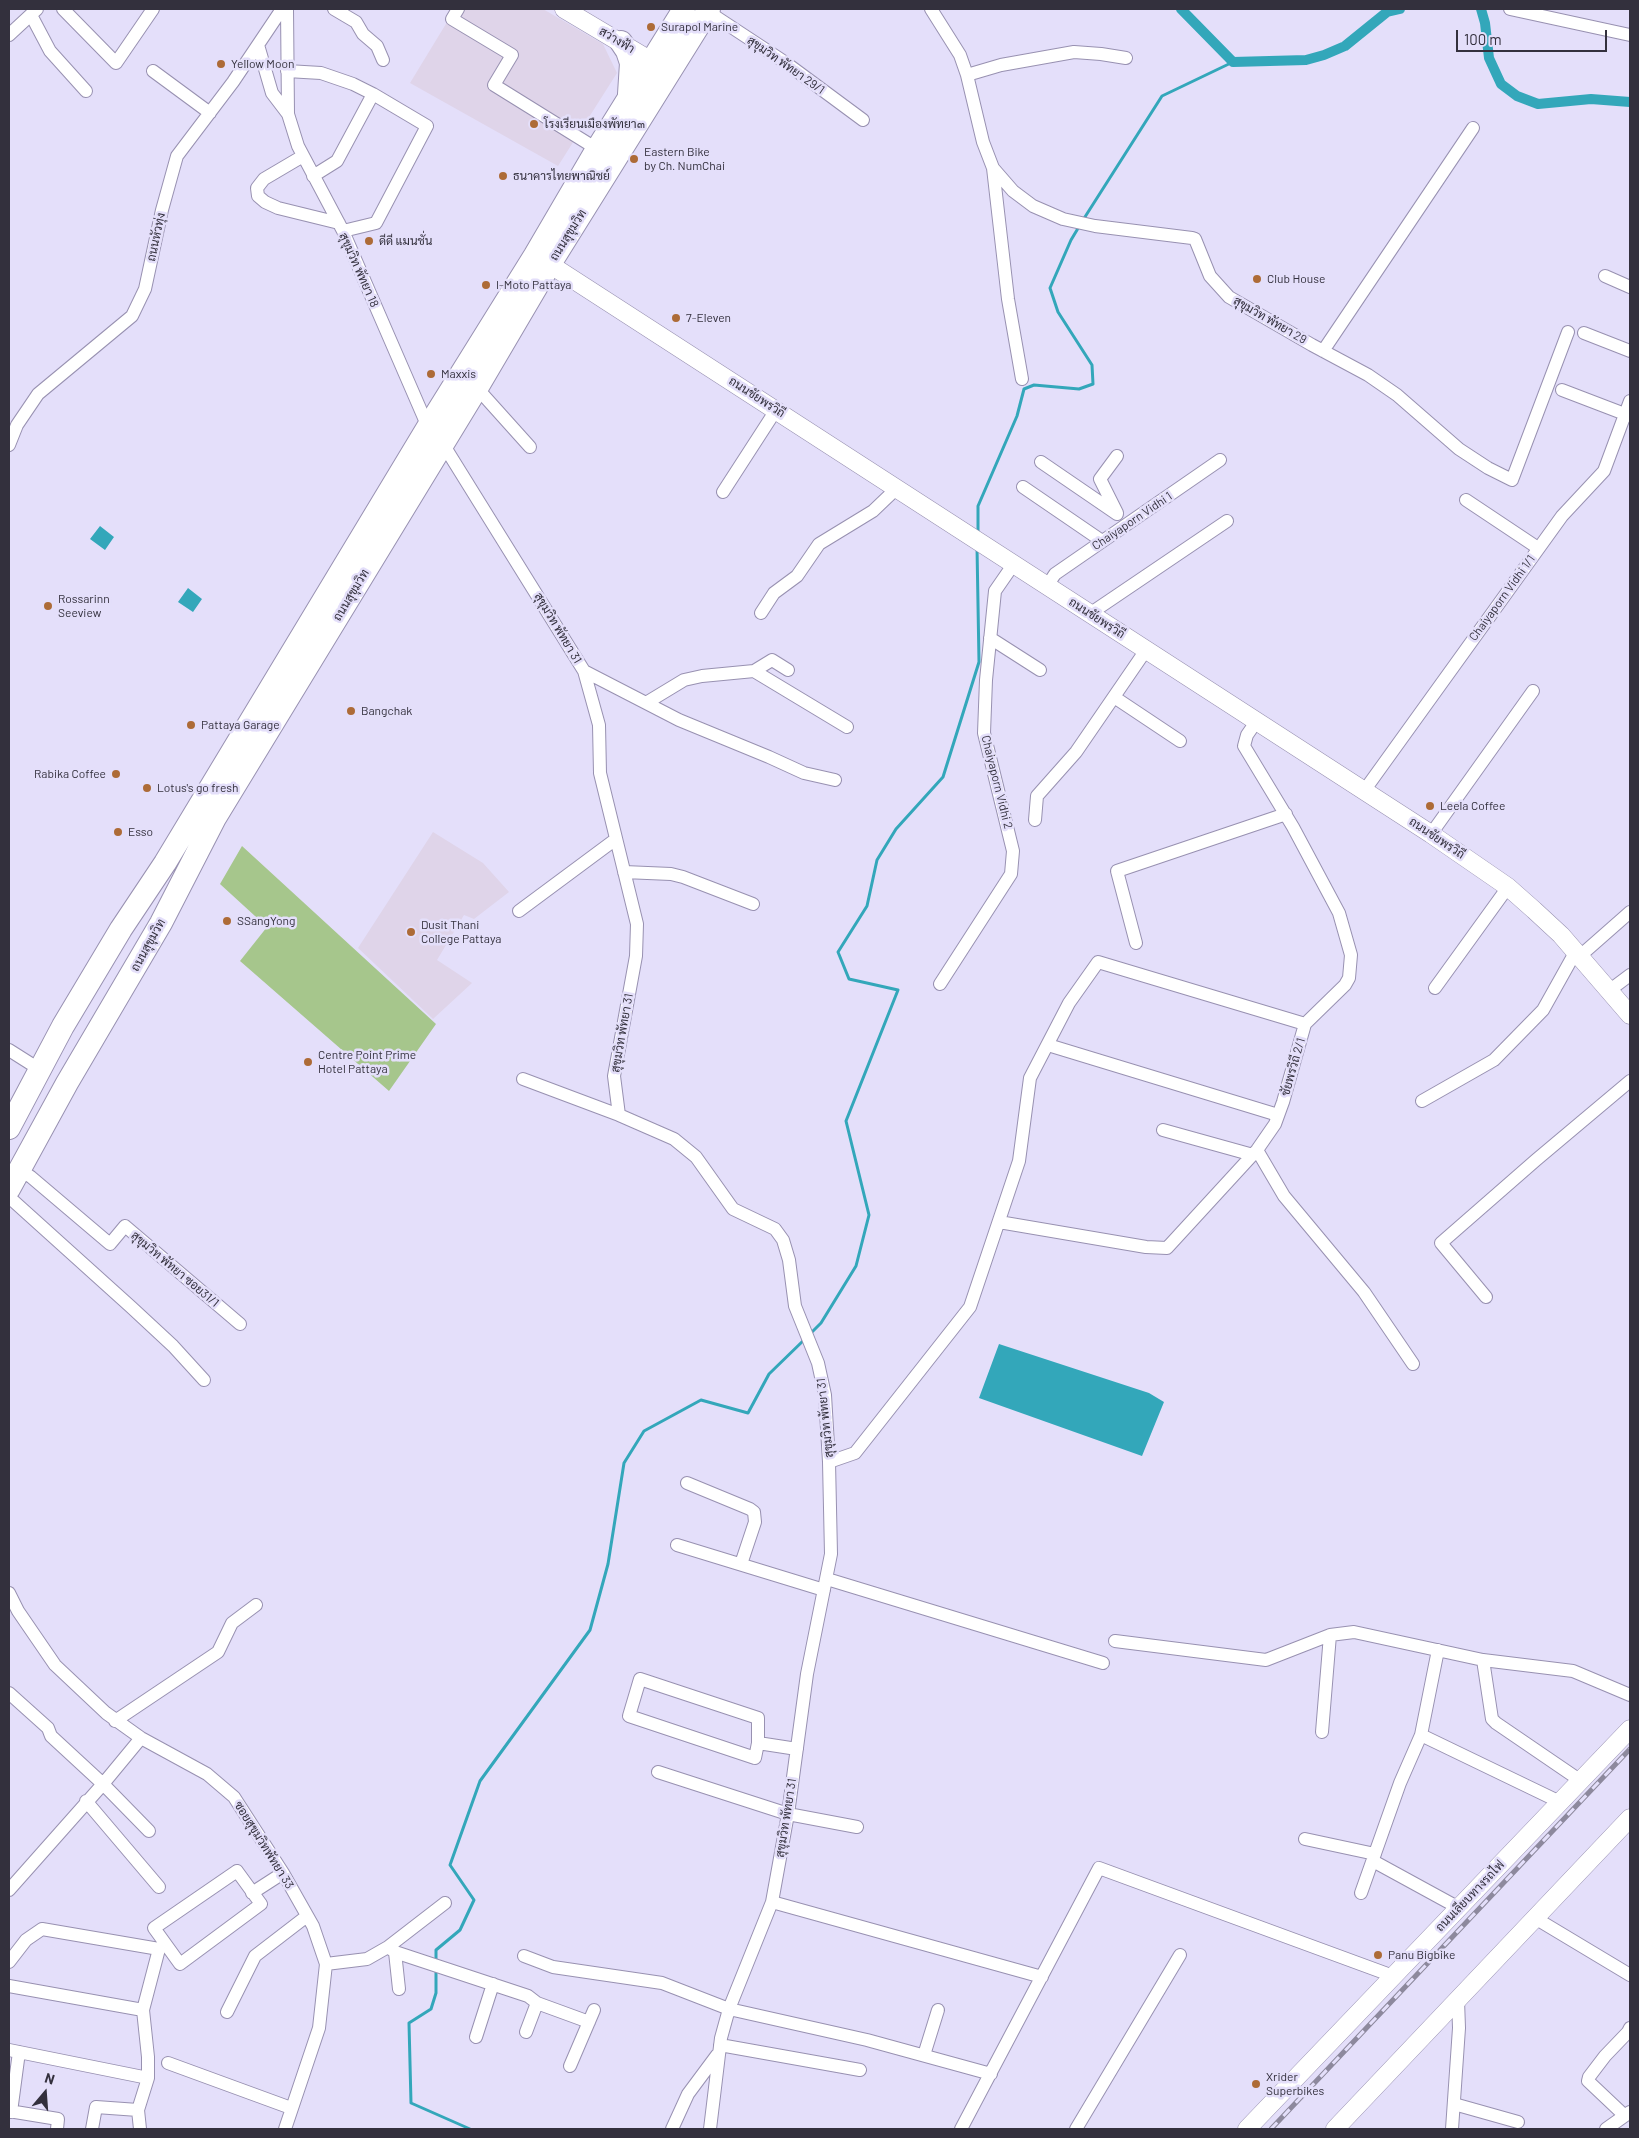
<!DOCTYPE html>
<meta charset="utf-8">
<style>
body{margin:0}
#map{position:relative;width:1639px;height:2138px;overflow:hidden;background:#e4dffa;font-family:Barlow,sans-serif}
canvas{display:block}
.frame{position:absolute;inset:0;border:10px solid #33303d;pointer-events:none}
.north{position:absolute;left:20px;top:2068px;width:50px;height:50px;-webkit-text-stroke:4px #e4dffa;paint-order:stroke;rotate:18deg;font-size:14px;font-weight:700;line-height:20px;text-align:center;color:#33303d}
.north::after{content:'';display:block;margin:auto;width:18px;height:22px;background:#33303d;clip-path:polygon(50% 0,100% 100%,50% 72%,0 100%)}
.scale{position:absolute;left:1456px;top:30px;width:151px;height:22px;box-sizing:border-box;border:2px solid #33303d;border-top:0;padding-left:6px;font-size:15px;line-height:18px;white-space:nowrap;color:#33303d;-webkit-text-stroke:4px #e4dffa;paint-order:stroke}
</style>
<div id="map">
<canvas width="1639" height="2138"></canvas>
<div class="frame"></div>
<div class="north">N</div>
<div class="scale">100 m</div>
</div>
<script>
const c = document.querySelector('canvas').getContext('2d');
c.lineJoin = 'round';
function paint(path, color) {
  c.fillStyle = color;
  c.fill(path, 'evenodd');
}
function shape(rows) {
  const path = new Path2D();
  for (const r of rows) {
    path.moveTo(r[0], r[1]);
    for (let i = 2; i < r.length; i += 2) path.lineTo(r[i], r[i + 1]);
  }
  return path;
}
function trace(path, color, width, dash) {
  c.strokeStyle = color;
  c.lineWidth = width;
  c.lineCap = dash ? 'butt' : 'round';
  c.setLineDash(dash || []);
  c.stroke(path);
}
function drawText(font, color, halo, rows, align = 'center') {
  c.font = font + ' Barlow,Sarabun,sans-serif';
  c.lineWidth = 5;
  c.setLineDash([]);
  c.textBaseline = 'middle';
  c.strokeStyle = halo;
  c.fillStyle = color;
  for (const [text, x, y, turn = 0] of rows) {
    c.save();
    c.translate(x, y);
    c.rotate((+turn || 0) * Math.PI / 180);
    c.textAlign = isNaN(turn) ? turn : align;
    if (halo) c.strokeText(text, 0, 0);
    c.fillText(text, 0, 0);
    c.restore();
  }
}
paint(shape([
 [455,9,543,9,603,44,617,73,558,166,410,83],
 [433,832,483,863,509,892,474,919,464,915,437,960,472,983,433,1019,358,948]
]), '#dfd4e9');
paint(shape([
 [242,846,436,1024,389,1091,240,961,267,927,220,884]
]), '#a6c68c');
paint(shape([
 [100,526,114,537,105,550,90,539],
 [188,588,202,599,193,612,178,602],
 [999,1344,1149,1393,1164,1402,1142,1456,979,1398]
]), '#33a7ba');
trace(shape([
 [1083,220,1162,96,1233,62],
 [978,533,978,506,1017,416,1024,389,1034,385,1079,389,1093,384,1092,365,1058,312,1050,288,1071,240,1080,225],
 [809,1335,821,1323,856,1266,869,1215,846,1121,898,990,849,979,838,952,867,906,877,860,896,829,943,777,979,662,977,547],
 [436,1961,436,1950,460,1930,474,1900,450,1865,480,1781,590,1630,608,1564,624,1463,644,1431,701,1400,748,1413,769,1374,805,1339],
 [436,1970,436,1993,431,2009,409,2023,411,2103,470,2129]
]), '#33a7ba', 3);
trace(shape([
 [1181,9,1233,62,1306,60,1324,55,1345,46,1387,12,1400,9],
 [1481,9,1485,23,1489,58,1501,84,1517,96,1538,104,1591,99,1630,102]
]), '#33a7ba', 10);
const street = shape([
 [63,9,116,63,153,9],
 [287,9,288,114,298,146,343,231,428,427],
 [334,9,356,22,363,34,377,46,383,60],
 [458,9,452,19,512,55,494,85,597,149],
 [931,9,960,55,967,75,983,142,993,168,1013,191,1033,206,1063,219,1095,226,1192,238,1195,239,1210,276,1229,297,1312,345,1368,375,1397,395,1459,449,1488,468,1512,480,1568,332],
 [1510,9,1630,35],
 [707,11,786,63,863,120],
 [31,15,50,51,86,91],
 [9,35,37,9],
 [258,45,272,93,288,114],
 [153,71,210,113],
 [287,71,321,73,353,84,373,94],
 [967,75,1001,65,1074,52,1101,54,1126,58],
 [303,156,264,179,257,188,258,196,265,202,278,208,339,223],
 [993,168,1008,299,1022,379],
 [313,176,337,161,373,94,427,126,376,223,343,231],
 [1605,276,1630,287],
 [1584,333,1630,351],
 [1323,351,1473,128],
 [477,388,530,447],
 [1562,390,1630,416],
 [443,444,584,671,599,725,600,773,637,924,636,956,614,1076,619,1115,674,1139,696,1157,733,1209,775,1229,783,1240,789,1260,795,1306,818,1363,825,1395,829,1462,831,1554,807,1674,788,1814,772,1902,729,2009,721,2038,710,2129],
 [9,445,17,425,38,394,132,316,145,289,162,210,177,156,233,82,282,9],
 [1041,462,1117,514],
 [1023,487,1102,541],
 [723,492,776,410],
 [1466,500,1538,548],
 [1117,513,1100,479,1117,456],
 [1047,586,1055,574,1220,460],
 [761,613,774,593,797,576,819,544,873,511,896,489],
 [1091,613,1227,521],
 [990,638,1040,670],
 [584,671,679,720,769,757,804,773,835,780],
 [754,671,772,660,788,670],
 [1114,697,1180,741],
 [646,703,684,680,702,676,754,671,847,727],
 [1364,791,1562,516,1604,471,1630,401],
 [1035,820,1037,796,1076,752,1146,650],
 [1431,834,1533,691],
 [624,872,671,874,683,877,753,904],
 [519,911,616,839],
 [1136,943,1117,871,1286,814],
 [1580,956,1630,912],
 [940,984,1011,874,1013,851,984,733,986,680,995,591,1013,565],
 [1435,988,1508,887],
 [1610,990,1630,975],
 [1048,1045,1278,1115],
 [9,1050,39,1069],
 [523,1079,619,1115],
 [1422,1101,1494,1060,1543,1010,1576,951],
 [1163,1130,1253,1155],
 [1257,1150,1284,1196,1364,1292,1413,1364],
 [20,1170,31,1177,110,1244,125,1226,240,1324],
 [9,1197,131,1307,173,1346,204,1380],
 [999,1222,1146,1247,1167,1248,1257,1150,1275,1124,1283,1102,1305,1024,1345,985,1349,978,1351,955,1339,913,1293,827,1244,746,1247,735,1256,722],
 [1486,1297,1441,1243,1536,1160,1630,1081],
 [829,1462,855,1453,970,1307,1019,1161,1030,1078,1069,1003,1098,962,1305,1024],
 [687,1483,750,1509,754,1512,755,1522,741,1564],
 [677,1545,824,1590],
 [827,1579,1103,1663],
 [9,1593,18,1611,55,1665,106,1713,141,1738,207,1774,234,1797,283,1873,313,1926,326,1964,319,2028,285,2129],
 [1115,1641,1266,1660,1330,1635,1354,1632,1483,1660,1573,1671,1630,1695],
 [1483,1660,1492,1719,1496,1723,1581,1781],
 [640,1679,758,1718,758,1743,755,1758,629,1716,640,1679],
 [9,1693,48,1728,51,1736,103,1784,149,1831],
 [115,1721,218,1652,232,1623,256,1605],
 [1322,1732,1330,1635],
 [1421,1735,1560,1802],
 [758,1743,797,1749],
 [658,1772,788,1814,857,1827],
 [86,1801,159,1887],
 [1305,1839,1375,1854],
 [1373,1861,1459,1908],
 [237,1871,261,1904,180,1964,154,1928,237,1871],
 [9,1890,103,1784,141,1738],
 [252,1893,283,1873],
 [1361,1893,1400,1783,1421,1735,1438,1650],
 [772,1902,1042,1977],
 [1535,1918,1630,1975],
 [388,1947,395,1952,528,1996,537,2003,589,2022],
 [395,1952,399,1989],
 [524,1956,553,1967,662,1983,729,2009,867,2040,991,2074],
 [9,1962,26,1940,42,1929,159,1949,143,2010,148,2057,148,2078,138,2110,140,2129],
 [326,1964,367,1959,388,1947,445,1903],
 [9,1986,143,2010],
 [227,2012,255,1956,307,1916],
 [526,2032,537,2003],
 [476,2037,493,1984],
 [720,2045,860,2070],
 [9,2050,148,2078],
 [924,2055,938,2010],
 [168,2063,291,2108],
 [570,2066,594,2010],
 [1454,2104,1518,2122],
 [9,2111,58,2119,57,2129],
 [11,2112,19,2052],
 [1624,2115,1588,2081,1589,2077,1605,2056,1628,2032,1630,2028],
 [92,2129,96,2107,138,2110],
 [672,2129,688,2094,717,2055],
 [961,2129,1099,1868,1393,1976],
 [1076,2129,1180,1955],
 [1452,2129,1459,2028,1458,2000],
 [1606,2129,1630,2112]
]);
const secondary = shape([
 [564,9,663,68],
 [540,258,1431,834,1508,887,1534,910,1561,935,1630,1015],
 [1247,2129,1630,1729],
 [1335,2129,1630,1818]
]);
const highway = shape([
 [621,42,627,51,631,63,629,94],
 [9,1128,63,1026,121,929,165,863,428,427,535,255,597,149,684,9],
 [9,1189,67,1083,161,923,215,818,477,388,550,264,709,9]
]);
trace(street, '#9891b1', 14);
trace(secondary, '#9891b1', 19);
trace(highway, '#9891b1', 24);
trace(street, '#fff', 12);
trace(secondary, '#fff', 18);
trace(highway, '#fff', 22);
const rail = shape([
 [1271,2129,1630,1749]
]);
trace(rail, '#8d899d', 5);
trace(rail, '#e4dffa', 3, [9]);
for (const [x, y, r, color] of [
 [651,27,5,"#ad6b37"],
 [221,64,5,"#ad6b37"],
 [534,124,5,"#ad6b37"],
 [634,159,5,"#ad6b37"],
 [503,176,5,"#ad6b37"],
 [369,241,5,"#ad6b37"],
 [1257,279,5,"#ad6b37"],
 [486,285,5,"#ad6b37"],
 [676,318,5,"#ad6b37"],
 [431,374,5,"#ad6b37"],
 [48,606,5,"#ad6b37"],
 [351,711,5,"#ad6b37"],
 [191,725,5,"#ad6b37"],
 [116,774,5,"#ad6b37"],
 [147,788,5,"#ad6b37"],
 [1430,806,5,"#ad6b37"],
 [118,832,5,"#ad6b37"],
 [227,921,5,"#ad6b37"],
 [411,932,5,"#ad6b37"],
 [308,1062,5,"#ad6b37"],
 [1378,1955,5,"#ad6b37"],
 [1256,2084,5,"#ad6b37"]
]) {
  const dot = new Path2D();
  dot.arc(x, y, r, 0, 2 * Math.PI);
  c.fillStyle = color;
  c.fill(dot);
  trace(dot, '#e4dffa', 2);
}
drawText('12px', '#33303d', '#e4dffa', [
 ["Surapol Marine",661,27],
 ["Yellow Moon",231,64],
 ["โรงเรียนเมืองพัทยา๓",544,124],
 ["Eastern Bike",644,152],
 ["by Ch. NumChai",644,166],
 ["ธนาคารไทยพาณิชย์",513,176],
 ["ดีดี แมนชั่น",379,241],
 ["Club House",1267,279],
 ["I-Moto Pattaya",496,285],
 ["7-Eleven",686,318],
 ["Maxxis",441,374],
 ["Rossarinn",58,599],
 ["Seeview",58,613],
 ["Bangchak",361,711],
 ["Pattaya Garage",201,725],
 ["Rabika Coffee",106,774,"right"],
 ["Lotus's go fresh",157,788],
 ["Leela Coffee",1440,806],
 ["Esso",128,832],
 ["SSangYong",237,921],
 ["Dusit Thani",421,925],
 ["College Pattaya",421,939],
 ["Centre Point Prime",318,1055],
 ["Hotel Pattaya",318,1069],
 ["Panu Bigbike",1388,1955],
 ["Xrider",1266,2077],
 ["Superbikes",1266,2091]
], 'left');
drawText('12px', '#33303d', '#e4dffa', [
 ["สว่างฟ้า",617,40,31],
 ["สุขุมวิท พัทยา 29/1",786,65,35],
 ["ถนนสุขุมวิท",568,235,-58],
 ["ถนนหัวทุ่ง",156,237,-78],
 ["สุขุมวิท พัทยา 18",359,270,66],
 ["สุขุมวิท พัทยา 29",1270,320,30],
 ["ถนนชัยพรวิถี",757,397,33],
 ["Chaiyaporn Vidhi 1",1132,521,-34],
 ["ถนนสุขุมวิท",351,595,-59],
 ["Chaiyaporn Vidhi 1/1",1502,598,-54],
 ["ถนนชัยพรวิถี",1097,618,33],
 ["สุขุมวิท พัทยา 31",558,628,59],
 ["Chaiyaporn Vidhi 2",997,782,76],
 ["ถนนชัยพรวิถี",1437,838,34],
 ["ถนนสุขุมวิท",148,945,-61],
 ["สุขุมวิท พัทยา 31",622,1033,-80],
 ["ชัยพรวิถี 2/1",1293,1067,-74],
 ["สุขุมวิท พัทยา ซอย31/1",175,1269,40],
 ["สุขุมวิท พัทยา 31",825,1418,-96],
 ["สุขุมวิท พัทยา 31",786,1818,-81],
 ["ซอยสุขุมวิทพัทยา 33",264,1845,58],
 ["ถนนเลียบทางรถไฟ",1470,1896,-46]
]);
</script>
